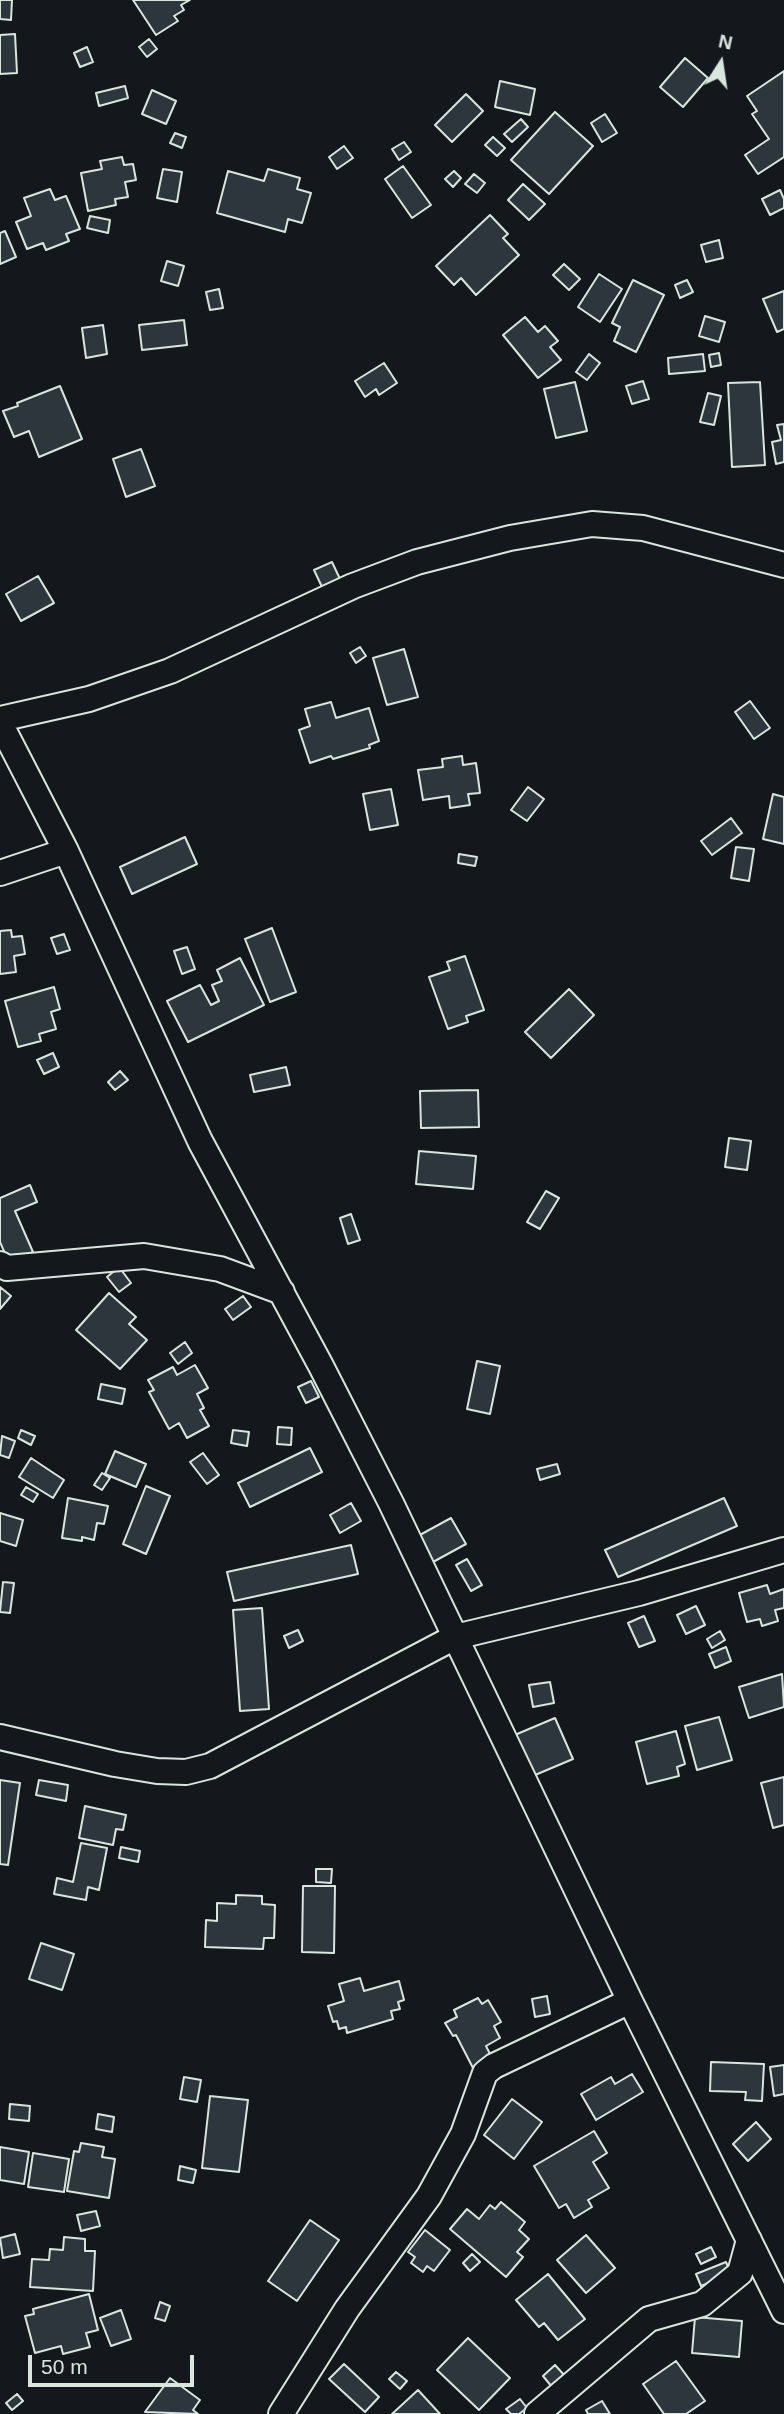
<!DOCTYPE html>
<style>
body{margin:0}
#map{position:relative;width:784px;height:2414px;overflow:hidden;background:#14181c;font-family:Arial,sans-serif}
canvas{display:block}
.north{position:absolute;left:686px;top:28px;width:70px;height:70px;-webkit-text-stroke:5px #14181c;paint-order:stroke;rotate:12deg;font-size:19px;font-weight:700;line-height:28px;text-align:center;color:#d8e6dc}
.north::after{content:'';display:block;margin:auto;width:24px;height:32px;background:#d8e6dc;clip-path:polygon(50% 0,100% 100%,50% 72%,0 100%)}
.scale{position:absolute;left:28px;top:2355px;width:166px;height:32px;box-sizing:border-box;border:4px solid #d8e6dc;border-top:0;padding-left:9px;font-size:21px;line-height:24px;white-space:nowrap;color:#d8e6dc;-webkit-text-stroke:5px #14181c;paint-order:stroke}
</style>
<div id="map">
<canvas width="784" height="2414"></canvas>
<div class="north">N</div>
<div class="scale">50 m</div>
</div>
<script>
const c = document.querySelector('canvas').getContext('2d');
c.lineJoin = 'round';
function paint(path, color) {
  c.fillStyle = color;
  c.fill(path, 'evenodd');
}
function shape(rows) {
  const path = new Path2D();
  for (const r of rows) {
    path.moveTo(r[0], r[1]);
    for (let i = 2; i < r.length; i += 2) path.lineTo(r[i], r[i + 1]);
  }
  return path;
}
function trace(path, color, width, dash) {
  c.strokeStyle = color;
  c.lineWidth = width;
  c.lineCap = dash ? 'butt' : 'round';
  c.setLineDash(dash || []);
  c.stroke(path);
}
const building = shape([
 [0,0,12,0,11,20,0,19,0,0],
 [133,0,190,0,181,5,184,10,174,16,178,21,156,35,133,0],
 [15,34,17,73,0,74,0,35,15,34],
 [149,39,157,49,147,57,139,47,149,39],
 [87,47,93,62,80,67,74,53,87,47],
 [685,58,708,78,683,107,660,87,685,58],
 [784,71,784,157,758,174,745,155,769,139,752,114,757,111,747,96,784,71],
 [500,81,535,89,530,115,495,107,500,81],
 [125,86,128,98,99,106,96,93,125,86],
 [152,90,176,101,166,124,142,114,152,90],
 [466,94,483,111,452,142,435,125,466,94],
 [555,112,593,146,549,194,511,160,555,112],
 [605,114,617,133,602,142,591,123,605,114],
 [521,119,528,127,512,142,504,134,521,119],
 [175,133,186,137,182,148,170,143,175,133],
 [493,137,505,148,497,156,485,145,493,137],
 [404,142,411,152,399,160,392,149,404,142],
 [344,146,353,158,337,169,329,157,344,146],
 [122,157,124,165,133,164,136,180,125,182,128,197,115,199,116,205,88,211,81,173,102,169,100,161,122,157],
 [403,166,431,205,412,218,385,179,403,166],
 [163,169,182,172,177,202,157,198,163,169],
 [268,169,300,178,297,189,311,193,302,223,288,219,285,232,217,213,228,171,264,181,268,169],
 [454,171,461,178,453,187,445,179,454,171],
 [474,174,485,183,477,193,465,184,474,174],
 [523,184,545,204,529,220,508,200,523,184],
 [50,189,55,200,66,196,80,229,66,234,69,241,46,250,43,243,27,249,16,222,31,216,24,198,50,189],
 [780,190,784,199,784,208,770,215,762,199,780,190],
 [490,215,508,234,503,238,519,255,476,295,461,278,454,285,436,266,490,215],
 [90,216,110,220,108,233,87,228,90,216],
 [5,231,16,257,0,264,0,233,5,231],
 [719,240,723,258,706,262,701,245,719,240],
 [167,261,184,266,178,286,161,281,167,261],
 [564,264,580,279,569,290,553,275,564,264],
 [599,274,622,289,600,322,578,307,599,274],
 [633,280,664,295,636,352,614,341,620,327,612,323,633,280],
 [687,280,693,292,680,298,675,285,687,280],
 [219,289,223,308,210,310,206,292,219,289],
 [784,291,784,329,777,332,763,299,784,291],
 [705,316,725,322,719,342,699,336,705,316],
 [525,317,538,332,545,326,558,341,550,347,561,360,538,378,503,335,525,317],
 [184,320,187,345,142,350,139,325,184,320],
 [103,325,107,354,86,358,82,328,103,325],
 [719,353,721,365,711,367,709,355,719,353],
 [589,354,600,363,587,380,576,372,589,354],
 [703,354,705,371,669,374,668,358,703,354],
 [384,363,397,383,379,395,376,389,365,397,355,381,384,363],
 [643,381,649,399,632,404,626,386,643,381],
 [575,382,587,431,556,438,544,389,575,382],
 [760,382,765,465,732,467,728,383,760,382],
 [60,386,82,439,39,457,29,431,14,437,3,411,18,406,17,403,60,386],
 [708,393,721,396,714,425,700,422,708,393],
 [784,424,784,462,776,464,772,442,781,440,777,425,784,424],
 [141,449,155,486,126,497,113,459,141,449],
 [332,562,340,579,322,587,314,570,332,562],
 [38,576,54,603,21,621,6,594,38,576],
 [360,647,366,656,356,663,350,653,360,647],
 [404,649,418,697,387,705,373,658,404,649],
 [750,701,770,728,754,739,735,712,750,701],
 [331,702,336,718,369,708,379,741,369,745,370,748,333,759,331,756,310,763,299,730,310,726,305,709,331,702],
 [462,756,463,765,476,763,480,793,468,794,470,805,450,808,449,796,423,800,418,770,443,767,442,759,462,756],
 [528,787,544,799,527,821,511,810,528,787],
 [391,789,398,825,370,830,363,794,391,789],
 [773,794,784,797,784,844,763,839,773,794],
 [731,818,742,833,712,855,701,841,731,818],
 [185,837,197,864,132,894,120,867,185,837],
 [736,847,754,849,749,881,731,878,736,847],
 [459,854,477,857,475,866,458,863,459,854],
 [272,928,296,992,270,1002,245,939,272,928],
 [11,930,12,937,22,936,25,954,14,956,16,972,0,974,0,931,11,930],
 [64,934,70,950,57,954,51,938,64,934],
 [187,947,195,969,182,974,174,951,187,947],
 [465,956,484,1010,466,1016,468,1022,448,1029,429,977,450,970,447,962,465,956],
 [240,958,264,1005,188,1042,167,1001,200,985,211,1005,219,1001,212,985,222,981,217,970,240,958],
 [54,987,60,1009,51,1012,56,1029,39,1034,41,1041,18,1047,5,1001,54,987],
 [569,989,594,1015,551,1058,525,1032,569,989],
 [53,1053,59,1067,44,1074,37,1060,53,1053],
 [286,1067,290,1085,254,1092,250,1075,286,1067],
 [120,1071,128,1080,115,1090,108,1082,120,1071],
 [478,1090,479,1127,421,1128,420,1091,478,1090],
 [729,1138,751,1141,747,1170,725,1167,729,1138],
 [419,1151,476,1156,473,1189,416,1184,419,1151],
 [30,1185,37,1202,15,1211,33,1252,9,1263,0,1242,0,1198,30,1185],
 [546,1191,559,1198,540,1229,527,1222,546,1191],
 [351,1214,360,1240,348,1244,340,1218,351,1214],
 [119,1267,131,1283,119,1292,107,1277,119,1267],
 [0,1287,11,1296,0,1309,0,1287],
 [109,1293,136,1317,129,1324,147,1340,120,1369,76,1330,109,1293],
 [243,1296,251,1307,233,1320,225,1309,243,1296],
 [185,1342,192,1353,178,1364,170,1353,185,1342],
 [477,1361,500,1366,490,1414,467,1409,477,1361],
 [195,1365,208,1388,197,1394,204,1408,200,1410,209,1426,187,1438,179,1423,169,1429,149,1392,154,1390,148,1380,173,1367,177,1375,195,1365],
 [311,1381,319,1397,306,1403,298,1387,311,1381],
 [101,1384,125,1389,122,1404,98,1399,101,1384],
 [278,1427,292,1428,291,1445,277,1444,278,1427],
 [21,1430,35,1436,31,1445,18,1438,21,1430],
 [233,1430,249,1432,247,1446,231,1443,233,1430],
 [2,1436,15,1441,9,1458,0,1455,2,1436],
 [310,1448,322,1472,250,1507,238,1483,310,1448],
 [115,1451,146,1464,136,1487,105,1474,115,1451],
 [203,1453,219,1475,207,1484,190,1462,203,1453],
 [31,1458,64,1480,53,1498,19,1477,31,1458],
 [557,1464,560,1474,540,1480,537,1469,557,1464],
 [102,1473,110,1478,102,1490,94,1485,102,1473],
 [146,1486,170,1496,146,1554,123,1544,146,1486],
 [26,1487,38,1494,33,1502,21,1495,26,1487],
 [68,1498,108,1506,104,1524,97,1523,94,1540,82,1537,82,1541,62,1538,68,1498],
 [724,1498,737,1526,618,1577,605,1550,724,1498],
 [351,1503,361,1521,340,1533,330,1515,351,1503],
 [0,1513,23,1520,16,1546,0,1541,0,1513],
 [451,1518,466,1544,433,1562,418,1536,451,1518],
 [351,1545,358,1574,234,1601,227,1572,351,1545],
 [467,1559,482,1585,471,1591,456,1565,467,1559],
 [3,1582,14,1583,10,1613,0,1612,3,1582],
 [767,1585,770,1594,784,1589,784,1608,775,1610,778,1621,762,1626,760,1619,747,1622,739,1593,767,1585],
 [696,1606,705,1625,686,1634,677,1615,696,1606],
 [262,1608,269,1709,240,1711,233,1610,262,1608],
 [644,1616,655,1641,639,1647,628,1623,644,1616],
 [298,1630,303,1641,289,1648,284,1636,298,1630],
 [720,1631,725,1640,712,1648,707,1639,720,1631],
 [726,1647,731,1661,715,1668,709,1654,726,1647],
 [782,1674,784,1707,749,1718,739,1687,782,1674],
 [550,1682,554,1703,533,1707,529,1685,550,1682],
 [719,1717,732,1760,697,1770,685,1726,719,1717],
 [555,1718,573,1759,528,1778,510,1737,555,1718],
 [676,1731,685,1764,677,1767,679,1776,647,1784,636,1742,676,1731],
 [784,1777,784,1825,773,1828,761,1783,784,1777],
 [0,1780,20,1783,8,1865,0,1864,0,1780],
 [39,1780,68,1785,66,1801,36,1795,39,1780],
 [85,1806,126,1815,123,1830,116,1829,113,1845,79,1838,85,1806],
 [81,1843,107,1848,99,1890,88,1887,86,1900,54,1894,57,1878,73,1882,81,1843],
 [121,1847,140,1851,138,1862,119,1858,121,1847],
 [316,1869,332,1869,331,1883,316,1882,316,1869],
 [303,1886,335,1886,334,1953,302,1952,303,1886],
 [236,1895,262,1896,262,1904,275,1905,274,1938,264,1938,263,1949,205,1947,206,1920,217,1921,217,1903,236,1904,236,1895],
 [41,1943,74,1954,62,1990,29,1979,41,1943],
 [360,1978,364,1991,399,1981,404,2000,398,2002,400,2009,391,2011,393,2019,347,2033,346,2027,339,2029,337,2021,333,2022,328,2006,344,2001,339,1984,360,1978],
 [547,1996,550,2014,535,2017,532,1999,547,1996],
 [478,1998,482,2004,488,2000,501,2022,494,2026,500,2038,486,2046,492,2058,473,2068,456,2035,453,2036,445,2023,457,2017,454,2010,478,1998],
 [711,2062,764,2064,762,2101,745,2100,746,2092,710,2091,711,2062],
 [784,2065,784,2094,774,2096,770,2067,784,2065],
 [632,2074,643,2092,596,2120,581,2094,611,2077,615,2084,632,2074],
 [184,2077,201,2080,197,2102,180,2099,184,2077],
 [210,2096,248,2100,239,2172,202,2168,210,2096],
 [512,2099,542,2122,514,2159,484,2135,512,2099],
 [10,2104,30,2106,29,2121,9,2119,10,2104],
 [98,2114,114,2117,112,2132,96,2129,98,2114],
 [756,2122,771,2139,748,2161,733,2144,756,2122],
 [594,2131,607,2153,593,2162,609,2188,588,2200,592,2207,574,2218,566,2204,559,2208,534,2166,594,2131],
 [81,2143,104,2147,102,2157,115,2159,109,2198,67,2191,74,2151,79,2152,81,2143],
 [0,2147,29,2152,24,2184,0,2180,0,2147],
 [33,2153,69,2159,64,2192,28,2187,33,2153],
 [180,2166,196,2170,193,2183,178,2180,180,2166],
 [501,2202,525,2222,519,2230,529,2239,517,2252,523,2257,506,2277,450,2229,467,2209,479,2219,490,2205,495,2209,501,2202],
 [96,2211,100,2226,81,2231,77,2215,96,2211],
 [310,2220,339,2240,297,2301,268,2281,310,2220],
 [425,2230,450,2250,434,2271,427,2266,423,2272,411,2263,415,2257,408,2252,425,2230],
 [15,2234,20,2254,3,2258,0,2238,15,2234],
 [586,2235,615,2268,586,2293,557,2260,586,2235],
 [64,2237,85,2239,85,2251,95,2251,93,2291,30,2287,32,2259,49,2260,50,2249,63,2250,64,2237],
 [711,2247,716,2257,701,2264,696,2254,711,2247],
 [472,2254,480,2262,470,2271,463,2263,472,2254],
 [726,2262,731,2274,701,2286,696,2274,726,2262],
 [548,2274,585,2319,558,2340,544,2323,539,2327,516,2300,548,2274],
 [89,2294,98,2330,86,2333,90,2347,63,2354,61,2346,35,2353,25,2316,34,2314,33,2309,89,2294],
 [160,2302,170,2306,165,2321,155,2318,160,2302],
 [121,2310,131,2339,111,2346,100,2318,121,2310],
 [695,2317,742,2321,739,2357,692,2353,695,2317],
 [468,2338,510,2378,479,2410,437,2370,468,2338],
 [676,2361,705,2401,686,2414,664,2414,643,2384,676,2361],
 [344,2364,379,2397,365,2412,329,2379,344,2364],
 [555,2365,565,2376,552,2387,543,2376,555,2365],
 [396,2372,407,2381,400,2389,389,2379,396,2372],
 [170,2378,200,2400,193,2410,198,2414,145,2412,170,2378],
 [418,2390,440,2414,392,2414,418,2390],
 [17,2394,23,2401,12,2410,6,2403,17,2394],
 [520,2399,527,2408,519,2414,511,2414,506,2409,520,2399],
 [602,2401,610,2414,588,2414,586,2410,602,2401]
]);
paint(building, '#2c363c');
trace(building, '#d8e6dc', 2);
const minor = shape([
 [0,719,89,699,170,671,353,586,417,562,510,538,592,524,643,528,784,565],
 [0,723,66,851,200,1141,321,1366,391,1503,630,2001,784,2311],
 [0,873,66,851],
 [0,1264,7,1268,144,1256,220,1269,282,1292],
 [0,1737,115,1764,157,1771,186,1772,210,1766,455,1637,639,1593,784,1550],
 [281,2414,347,2309,429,2196,463,2134,485,2073,494,2066,630,2001],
 [537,2414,649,2319,702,2304,740,2273,749,2240]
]);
trace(minor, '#d8e6dc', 28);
trace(minor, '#14181c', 24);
</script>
